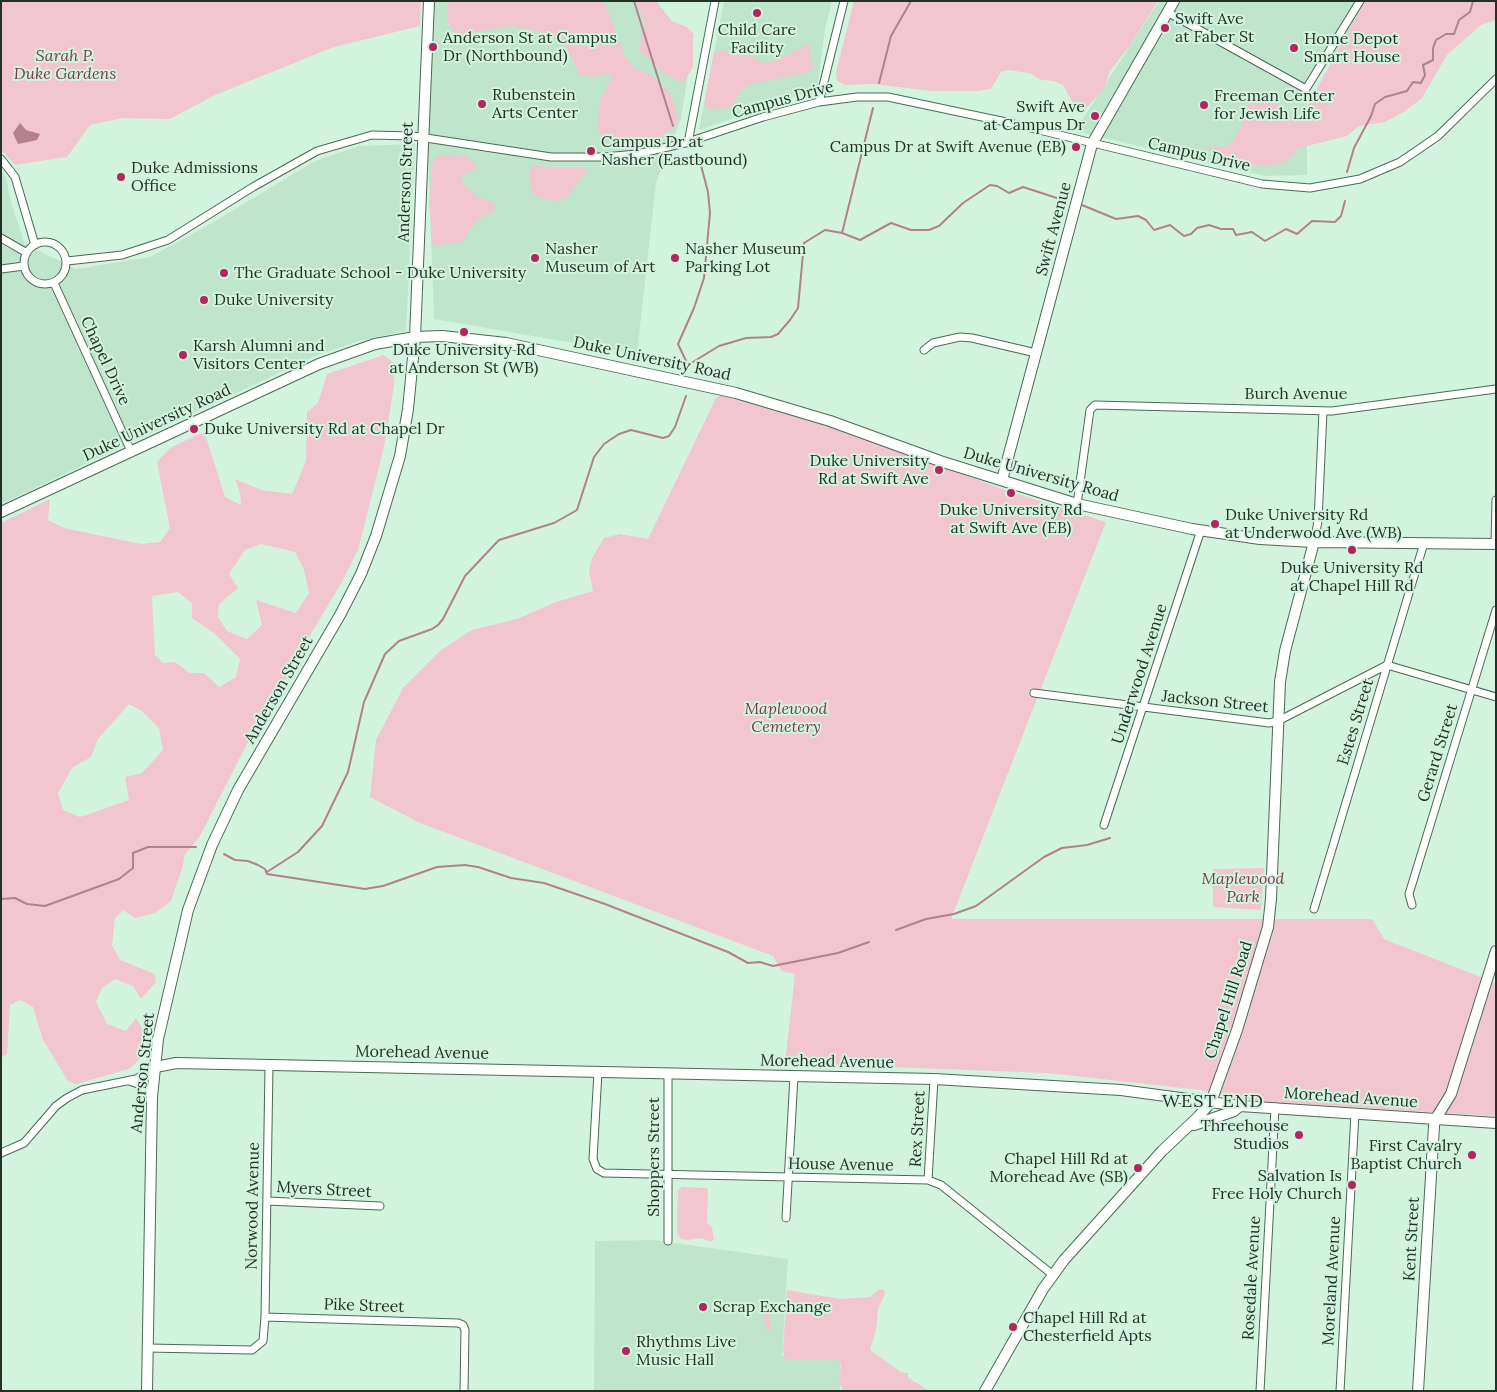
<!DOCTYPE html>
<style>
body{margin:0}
#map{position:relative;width:1497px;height:1392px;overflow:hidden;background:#d2f4de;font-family:Lora,serif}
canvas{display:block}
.frame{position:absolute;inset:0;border:2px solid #243129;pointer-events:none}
</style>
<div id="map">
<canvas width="1497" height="1392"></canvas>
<div class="frame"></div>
</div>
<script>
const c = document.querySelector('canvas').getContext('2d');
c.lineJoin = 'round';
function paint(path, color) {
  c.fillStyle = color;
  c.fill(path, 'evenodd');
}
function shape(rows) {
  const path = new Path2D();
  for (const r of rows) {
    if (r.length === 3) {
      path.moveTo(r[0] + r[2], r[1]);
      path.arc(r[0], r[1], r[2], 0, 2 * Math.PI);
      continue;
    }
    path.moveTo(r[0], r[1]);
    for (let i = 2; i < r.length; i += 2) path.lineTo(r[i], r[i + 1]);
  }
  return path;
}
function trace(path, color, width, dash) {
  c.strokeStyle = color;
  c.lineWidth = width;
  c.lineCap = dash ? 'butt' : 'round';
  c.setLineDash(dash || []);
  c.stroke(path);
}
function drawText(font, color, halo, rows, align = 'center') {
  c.font = font + ' Lora,serif';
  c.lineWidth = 4;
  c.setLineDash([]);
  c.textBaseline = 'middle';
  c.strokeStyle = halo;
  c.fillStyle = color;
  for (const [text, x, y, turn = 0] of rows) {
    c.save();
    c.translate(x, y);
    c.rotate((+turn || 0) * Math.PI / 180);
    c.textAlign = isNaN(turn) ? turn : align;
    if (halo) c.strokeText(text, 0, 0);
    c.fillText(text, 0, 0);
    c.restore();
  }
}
paint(shape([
 [431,1,647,1,649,19,694,34,681,119,656,183,637,354,434,319,427,127],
 [724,1,832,1,825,29,817,89,699,130],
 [1159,1,1372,1,1307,93,1307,175,1265,176,1075,131],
 [415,144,406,331,359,341,315,356,1,504,1,171,6,177,11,202,25,244,76,269,150,257,200,230,315,161,359,146],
 [654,1240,788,1259,782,1356,840,1358,840,1391,594,1391,595,1241]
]), '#bfe6cd');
paint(shape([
 [1,1,421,1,420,26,334,47,215,95,170,119,122,118,90,125,67,157,15,165,1,150],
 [448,1,604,1,626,59,635,68,651,75,668,92,676,107,677,123,672,130,651,141,630,146,618,146,603,138,597,128,600,100,612,77,605,74,594,77,580,75,565,45,550,34,512,26,457,35,447,21],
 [635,1,656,1,672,21,687,27,693,33,693,67,683,83,667,76,640,50,641,38,646,25],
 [854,1,1158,1,1129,47,1110,71,1104,88,1086,109,1076,109,1063,85,1054,81,1041,80,1029,73,1008,70,1001,72,991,89,977,91,932,91,872,84,845,85,837,81,836,72],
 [1365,1,1496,1,1496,20,1481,25,1447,55,1422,98,1404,112,1385,122,1359,126,1347,136,1299,148,1286,161,1273,165,1243,166,1227,163,1206,146,1224,148,1233,141,1247,115,1246,106,1260,97,1271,98,1287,115,1294,118,1301,117],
 [810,43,809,55,814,67,809,72,752,84,741,90,732,108,709,109,704,103,714,52,723,50,752,56,763,63,778,60],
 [440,155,467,156,474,163,477,168,465,174,461,179,463,184,478,197,494,203,495,208,492,213,483,215,474,224,462,242,433,246,429,204,432,168,434,159],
 [537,165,551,168,582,168,587,170,566,199,556,201,543,199,532,193,529,179,531,166],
 [384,355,394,363,394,385,384,447,358,550,343,580,297,657,279,693,253,732,200,836,184,856,183,866,171,901,155,913,135,918,123,910,115,918,112,945,120,960,155,974,156,982,141,999,133,986,115,979,102,988,96,1002,107,1024,126,1031,136,1018,145,1033,141,1058,129,1069,76,1084,68,1081,43,1040,33,1007,20,1000,10,1005,7,1054,1,1058,1,523,50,499,48,520,64,528,141,544,160,542,170,528,157,462,170,448,199,434,205,434,225,497,241,505,240,493,235,479,261,490,292,494,306,461,307,412,318,403,327,374],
 [261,544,295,552,304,570,309,593,296,613,256,600,262,625,247,639,227,631,218,617,219,604,238,588,229,574,245,550],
 [178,592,192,603,192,618,214,633,240,659,236,677,219,687,204,673,190,673,175,662,163,663,155,655,152,596],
 [129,704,142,711,159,728,163,750,142,773,125,777,129,800,80,817,63,810,58,793,72,768,91,757,98,739],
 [722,395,829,425,1008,491,1106,522,951,919,1372,919,1384,939,1496,983,1496,1116,1236,1100,1201,1090,1047,1073,785,1063,795,974,781,971,773,956,420,823,370,797,376,740,403,688,441,650,472,630,517,619,556,602,593,591,589,571,592,558,604,538,620,534,648,539,716,398],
 [1264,868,1261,910,1213,907,1213,869],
 [682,1187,707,1188,708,1191,707,1222,712,1228,714,1240,710,1242,702,1238,687,1240,681,1239,677,1233,678,1190],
 [879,1289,884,1290,885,1294,878,1309,876,1330,870,1350,901,1372,908,1373,908,1378,930,1391,843,1391,839,1382,841,1364,838,1360,785,1359,783,1351,787,1290,841,1299,870,1297],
 [769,1299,771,1329,765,1329,763,1300]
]), '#f2c6d1');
paint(shape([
 [20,123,26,130,40,134,37,140,18,144,13,133]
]), '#b47f8e');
trace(shape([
 [634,1,673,126],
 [879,83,891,36,911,1],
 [698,154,708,192,710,213,704,278,694,308,678,344,688,365,719,346,746,338,771,337,778,334,790,320,798,308,804,243,825,230,842,233,873,108],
 [1347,172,1354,148,1371,116,1375,104,1385,97,1407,91,1413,82,1421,83,1425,75,1423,65,1433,60,1433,48,1436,40,1446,34,1454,34,1459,20,1470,12,1473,1],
 [1082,205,1116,219,1138,216,1146,220,1154,230,1170,225,1184,236,1191,234,1197,228,1209,225,1221,229,1233,229,1236,235,1252,232,1265,241,1286,229,1297,234,1312,221,1335,222,1341,216,1345,201],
 [842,233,860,240,891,223,911,230,929,230,939,226,963,203,990,185,997,186,1009,193,1023,187,1066,201],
 [224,854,235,860,248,861,258,865,265,869,267,874,365,889,383,886,437,867,465,865,478,867,511,878,544,883,605,904,728,952,748,963,760,962,773,966,838,953,869,942],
 [265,869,267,872,298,852,322,826,348,772,364,702,385,654,399,641,432,629,438,625,443,619,465,576,499,540,554,523,577,510,594,457,604,444,619,434,631,430,663,438,669,436,675,427,686,396],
 [1,899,15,898,27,904,45,906,119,879,133,868,133,853,148,847,196,847],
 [896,930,926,919,954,914,976,906,1044,857,1062,848,1087,845,1110,838]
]), '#b47f8e', 2);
const street = shape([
 [1167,12,1306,89,1360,1],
 [819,102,844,1],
 [688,143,715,1],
 [1,159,15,177,35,245],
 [1,238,27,253],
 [45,263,21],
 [67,261,122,255,168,240,253,187,317,151,372,135,413,136,551,157,604,157,637,154,685,143,763,117,819,102,857,97,888,97,1006,122,1262,184,1310,188,1360,179,1400,162,1438,136,1496,79],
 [1,269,24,266],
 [54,283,131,451],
 [924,350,933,343,960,337,972,338,1036,353],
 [1077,504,1090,410,1095,405,1332,411,1496,389],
 [1314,542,1318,521,1323,411],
 [1495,544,1496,500],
 [1034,693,1269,723,1278,721,1387,665,1496,697],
 [1104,825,1201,530],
 [1412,905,1409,894,1496,610],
 [1314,909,1424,543],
 [598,1072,593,1159,597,1169,604,1173,928,1180,941,1185,1053,1275],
 [129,1081,141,1085,152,1097],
 [1,1153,24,1143,56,1106,67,1098,82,1090,136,1079,156,1067],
 [928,1180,934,1079],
 [267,1201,380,1206],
 [786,1218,794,1076],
 [668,1241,668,1074],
 [265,1317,458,1323,463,1325,465,1330,464,1391],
 [147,1348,252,1350,263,1341,265,1317,269,1066],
 [1260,1391,1275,1107],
 [1340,1391,1355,1113]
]);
const secondary = shape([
 [1002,480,1092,144,1174,1],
 [1,512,319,364,375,344,415,337,442,336,506,343,736,393,830,421,940,461,1077,504,1192,529,1260,539,1314,542,1496,544],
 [156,1067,176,1063,934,1079,1121,1090,1240,1106,1496,1123],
 [1194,1125,1234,1111,1240,1106],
 [147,1391,152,1097,158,1039,188,910,212,845,238,790,340,615,361,574,376,536,400,456,408,409,415,337,429,1],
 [985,1391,1043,1289,1064,1260,1162,1151,1199,1116,1211,1102,1237,1030,1268,927,1271,899,1280,682,1285,651,1314,542],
 [1418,1391,1434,1126,1435,1120,1451,1094,1496,951]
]);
trace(street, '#4b6856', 9);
trace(secondary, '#4b6856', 12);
trace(street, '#fff', 7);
trace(secondary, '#fff', 10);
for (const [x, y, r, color] of [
 [757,13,5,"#b22660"],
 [1165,28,5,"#b22660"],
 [433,47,5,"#b22660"],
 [1294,48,5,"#b22660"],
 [482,104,5,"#b22660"],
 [1204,105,5,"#b22660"],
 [1095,116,5,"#b22660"],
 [1076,147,5,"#b22660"],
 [591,151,5,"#b22660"],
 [121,177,5,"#b22660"],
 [535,258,5,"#b22660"],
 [675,258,5,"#b22660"],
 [224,273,5,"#b22660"],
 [204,300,5,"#b22660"],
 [464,332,5,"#b22660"],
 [183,355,5,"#b22660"],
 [194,429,5,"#b22660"],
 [939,470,5,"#b22660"],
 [1011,493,5,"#b22660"],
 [1215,524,5,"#b22660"],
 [1352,550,5,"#b22660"],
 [1299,1135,5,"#b22660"],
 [1472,1155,5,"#b22660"],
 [1138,1168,5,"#b22660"],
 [1352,1185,5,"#b22660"],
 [703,1307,5,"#b22660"],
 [1013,1327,5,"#b22660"],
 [626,1351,5,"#b22660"]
]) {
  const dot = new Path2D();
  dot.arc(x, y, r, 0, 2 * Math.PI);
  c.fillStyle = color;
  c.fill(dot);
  trace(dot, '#d2f4de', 2);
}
drawText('16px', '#243129', '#d2f4de', [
 ["Swift Ave",1175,19],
 ["at Faber St",1175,37],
 ["Child Care",757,30,"center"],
 ["Facility",757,48,"center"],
 ["Anderson St at Campus",443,38],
 ["Dr (Northbound)",443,56],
 ["Home Depot",1304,39],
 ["Smart House",1304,57],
 ["Rubenstein",492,95],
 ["Arts Center",492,113],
 ["Freeman Center",1214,96],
 ["for Jewish Life",1214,114],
 ["Swift Ave",1085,107,"right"],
 ["at Campus Dr",1085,125,"right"],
 ["Campus Dr at",601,142],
 ["Nasher (Eastbound)",601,160],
 ["Campus Dr at Swift Avenue (EB)",1066,147,"right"],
 ["Duke Admissions",131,168],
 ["Office",131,186],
 ["Nasher",545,249],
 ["Museum of Art",545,267],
 ["Nasher Museum",685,249],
 ["Parking Lot",685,267],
 ["The Graduate School - Duke University",234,273],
 ["Duke University",214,300],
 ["Karsh Alumni and",193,346],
 ["Visitors Center",193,364],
 ["Duke University Rd",464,350,"center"],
 ["at Anderson St (WB)",464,368,"center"],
 ["Duke University Rd at Chapel Dr",204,429],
 ["Duke University",929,461,"right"],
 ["Rd at Swift Ave",929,479,"right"],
 ["Duke University Rd",1011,510,"center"],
 ["at Swift Ave (EB)",1011,528,"center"],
 ["Duke University Rd",1225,515],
 ["at Underwood Ave (WB)",1225,533],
 ["Duke University Rd",1352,568,"center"],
 ["at Chapel Hill Rd",1352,586,"center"],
 ["Threehouse",1289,1126,"right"],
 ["Studios",1289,1144,"right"],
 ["First Cavalry",1462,1146,"right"],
 ["Baptist Church",1462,1164,"right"],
 ["Chapel Hill Rd at",1128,1159,"right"],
 ["Morehead Ave (SB)",1128,1177,"right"],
 ["Salvation Is",1342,1176,"right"],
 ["Free Holy Church",1342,1194,"right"],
 ["Scrap Exchange",713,1307],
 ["Chapel Hill Rd at",1023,1318],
 ["Chesterfield Apts",1023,1336],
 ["Rhythms Live",636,1342],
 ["Music Hall",636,1360]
], 'left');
drawText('italic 16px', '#7d394f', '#d2f4de', [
 ["Sarah P.",65,56],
 ["Duke Gardens",65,74],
 ["Maplewood",786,709],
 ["Cemetery",786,727],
 ["Maplewood",1243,879],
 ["Park",1243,897]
]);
drawText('16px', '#243129', '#d2f4de', [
 ["Campus Drive",783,100,-15],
 ["Campus Drive",1199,155,13],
 ["Anderson Street",406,182,-88],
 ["Swift Avenue",1054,229,-75],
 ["Duke University Road",652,359,12],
 ["Chapel Drive",105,361,65],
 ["Burch Avenue",1296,394],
 ["Duke University Road",157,423,-25],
 ["Duke University Road",1041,475,16],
 ["Underwood Avenue",1140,674,-72],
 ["Anderson Street",279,690,-60],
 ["Jackson Street",1215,702,6],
 ["Estes Street",1356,722,-73],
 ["Gerard Street",1438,753,-73],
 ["Chapel Hill Road",1229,1000,-72],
 ["Morehead Avenue",422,1053,1],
 ["Morehead Avenue",827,1062,1],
 ["Anderson Street",143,1073,-84],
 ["Morehead Avenue",1351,1098,4],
 ["Rex Street",918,1129,-87],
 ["Shoppers Street",654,1157,-90],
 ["House Avenue",841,1165,1],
 ["Myers Street",324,1190,3],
 ["Norwood Avenue",253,1206,-89],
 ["Kent Street",1412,1239,-87],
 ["Rosedale Avenue",1252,1278,-87],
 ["Moreland Avenue",1332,1281,-87],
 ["Pike Street",364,1306,2]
]);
c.letterSpacing = '1px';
drawText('18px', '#243129', '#d2f4de', [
 ["WEST END",1213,1102]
]);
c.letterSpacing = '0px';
</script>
